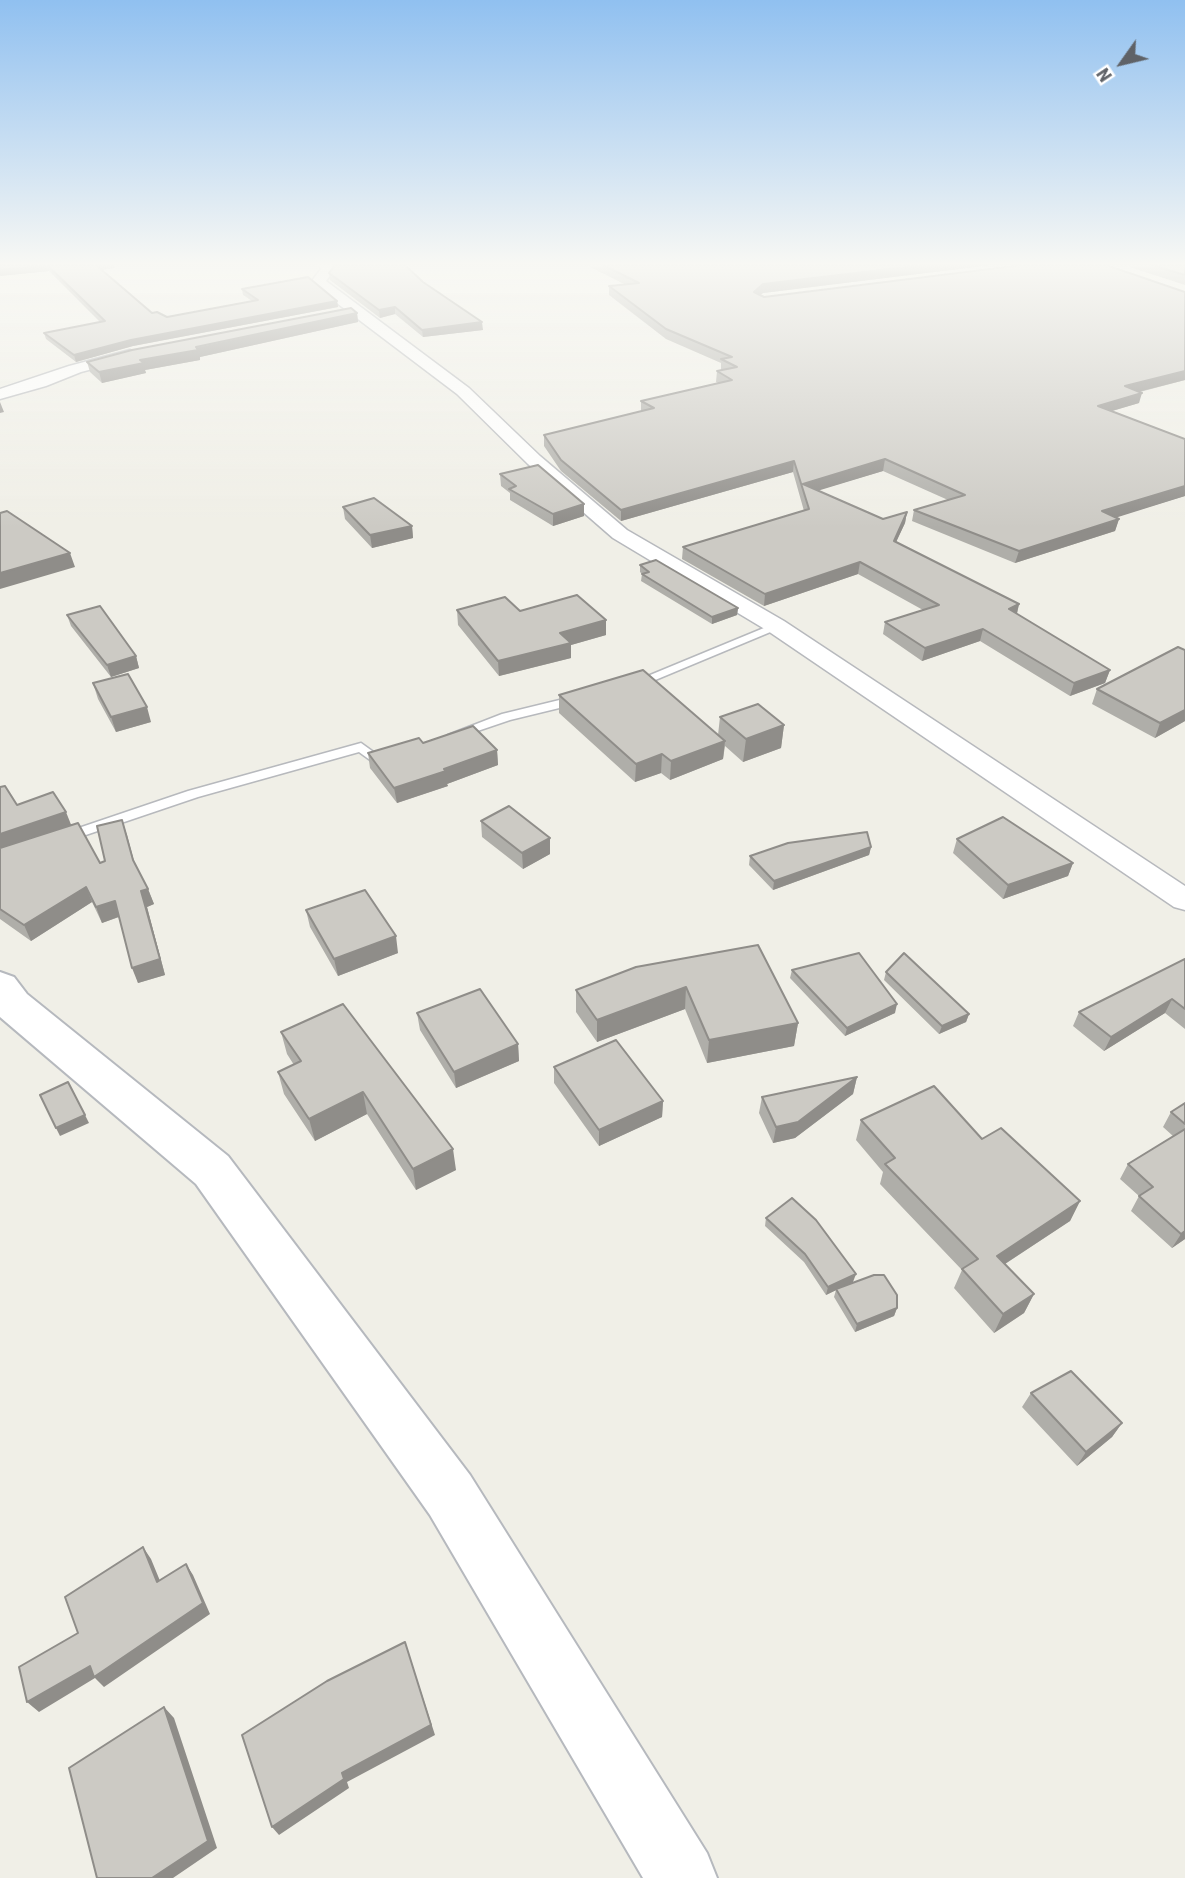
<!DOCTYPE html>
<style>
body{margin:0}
#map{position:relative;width:1185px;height:1878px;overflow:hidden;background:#f0efe7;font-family:"Roboto Condensed",sans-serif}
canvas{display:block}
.north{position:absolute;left:1087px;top:28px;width:70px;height:70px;-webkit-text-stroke:5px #fff;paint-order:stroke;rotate:236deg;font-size:19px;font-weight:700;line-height:28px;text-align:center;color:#5f6267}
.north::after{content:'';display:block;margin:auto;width:24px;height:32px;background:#5f6267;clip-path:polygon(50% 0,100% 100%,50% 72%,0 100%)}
</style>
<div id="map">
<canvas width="1185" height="1878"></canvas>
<div class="north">N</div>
</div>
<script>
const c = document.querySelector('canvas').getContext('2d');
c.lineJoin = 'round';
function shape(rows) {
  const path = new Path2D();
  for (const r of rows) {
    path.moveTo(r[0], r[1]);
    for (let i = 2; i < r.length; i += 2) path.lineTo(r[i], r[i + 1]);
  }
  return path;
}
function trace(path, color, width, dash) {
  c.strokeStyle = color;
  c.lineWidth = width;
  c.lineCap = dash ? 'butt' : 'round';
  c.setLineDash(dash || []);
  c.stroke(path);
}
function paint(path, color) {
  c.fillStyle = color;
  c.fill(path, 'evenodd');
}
const lane = shape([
 [776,623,782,626,780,628,636,688,632,689,626,685,776,623],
 [580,695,586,699,584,702,510,720,454,739,448,735,502,714,580,695],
 [361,743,379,756,386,754,393,758,377,765,359,752,198,797,68,841,63,843,56,838,58,835,188,791,361,743]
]);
const street = shape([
 [319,265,332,265,335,269,326,281,469,388,540,456,627,530,784,621,1185,886,1185,910,1174,907,768,631,613,538,528,464,457,394,313,285,311,282,321,269,319,265],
 [130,350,138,355,135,358,81,372,46,386,0,399,0,389,69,366,130,350]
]);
const secondary = shape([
 [0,972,14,977,27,994,228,1156,470,1475,707,1853,717,1878,643,1878,430,1515,196,1184,0,1017,0,972]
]);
trace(lane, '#b7b9bd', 3);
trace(street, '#b7b9bd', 3);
trace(secondary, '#b6b9be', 4);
paint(lane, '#fff');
paint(street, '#fff');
paint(secondary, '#fff');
paint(shape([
 [0,265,115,265,115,268,101,270,152,313,167,317,252,301,243,295,242,289,337,301,338,307,133,346,76,362,46,339,44,333,100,322,49,271,0,276],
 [586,265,991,265,763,293,760,295,764,297,1185,380,1140,392,1139,403,1112,411,1185,439,1185,496,1115,517,1119,519,1115,531,1015,563,912,521,914,510,948,500,883,471,818,490,883,519,907,512,905,523,896,542,1019,604,1017,614,1110,670,1105,683,1070,696,980,641,922,661,883,634,885,622,923,610,858,574,764,606,682,559,683,547,804,511,793,472,621,521,561,471,544,446,544,435,641,411,641,401,718,383,716,382,717,371,722,370,721,369,721,363,666,339,609,295,609,286,624,284],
 [1123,265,1185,265,1185,285],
 [329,273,423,282,483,330,423,337,395,314,380,318,330,280],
 [357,313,358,322,200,357,200,360,145,370,146,373,102,383,90,372,87,362],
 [500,474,584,504,584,516,553,526,510,500,510,493,501,486],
 [343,507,412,526,413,538,372,548,345,519],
 [640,565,738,608,737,615,712,624,641,581,642,574,640,572],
 [457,610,520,611,606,620,606,635,571,645,571,658,499,676,458,625],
 [67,615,136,656,139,668,111,677,71,626],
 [93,683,151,722,116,732,98,699],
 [1097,689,1185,721,1155,738,1092,704],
 [559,695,718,735,720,717,784,725,781,748,743,762,725,746,723,759,670,780,661,773,635,782,559,713],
 [423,743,497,750,498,765,447,784,448,786,397,803,370,768,368,753],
 [0,787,17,805,71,825,100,863,105,861,122,820,135,865,148,889,154,904,147,907,165,975,138,983,119,917,102,923,92,902,31,941,0,919],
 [481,821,550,854,523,869,482,837],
 [957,839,1073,863,1068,876,1003,899,953,853],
 [871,847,869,855,773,890,749,865,750,856],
 [306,910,398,953,338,976,310,927],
 [1185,959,1185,1029,1165,1013,1104,1051,1073,1026,1079,1012],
 [636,967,798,1023,794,1046,707,1063,685,1009,597,1042,576,1012,576,990],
 [792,970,895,1013,845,1036,790,978],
 [886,972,969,1014,966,1022,939,1034,884,980],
 [343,1004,456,1170,416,1190,367,1114,315,1141,284,1094,278,1072,294,1065,287,1054,281,1032],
 [417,1013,518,1044,519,1061,456,1088,420,1030],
 [554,1067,663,1101,662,1117,599,1146,554,1083],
 [857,1077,853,1094,795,1138,773,1143,759,1113,762,1097],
 [1185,1103,1185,1239,1172,1248,1131,1211,1139,1196,1120,1179,1128,1164,1173,1136,1163,1127,1171,1112],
 [861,1120,982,1139,1080,1201,1070,1221,1005,1264,1034,1294,1024,1313,994,1333,954,1288,962,1270,880,1184,883,1172,856,1140],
 [766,1218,853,1282,840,1288,897,1308,894,1316,855,1332,834,1297,836,1290,826,1295,804,1262,765,1226],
 [1031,1393,1122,1423,1112,1437,1077,1466,1022,1407]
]), '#afaea9');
paint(shape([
 [47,265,49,271,0,276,0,270],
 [95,265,115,265,115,268,97,270],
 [923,265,991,265,763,293,754,301,754,292,763,284],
 [337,301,338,307,133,346,76,362,74,355,131,340],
 [395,307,395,314,380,318,379,310],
 [357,313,358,322,200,357,200,360,145,370,146,373,102,383,99,372,140,360],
 [482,322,483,330,423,337,422,330],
 [1185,371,1185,380,1122,396,1125,386],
 [1142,393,1139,403,1095,416,1098,406],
 [0,402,4,412,0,413],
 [885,459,883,471,804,495,803,484],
 [794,461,793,472,621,521,621,510],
 [1185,486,1185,496,1099,523,1102,511],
 [584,504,584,516,553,526,553,514],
 [907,512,905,523,891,553,894,541],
 [1119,519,1115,531,1015,563,1019,551],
 [412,526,413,538,372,548,370,535],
 [70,553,75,567,0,589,0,573],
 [860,562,858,574,764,606,765,594],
 [1019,604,1016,617,1009,609],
 [738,608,737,615,712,624,712,617],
 [606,620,606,635,571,645,571,658,499,676,498,661,560,633],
 [983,629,980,641,922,661,925,648],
 [136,656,139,668,111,677,107,665],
 [1110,670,1105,683,1070,696,1074,683],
 [147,707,151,722,116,732,111,717],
 [1185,710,1185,721,1155,738,1160,723],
 [784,725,781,748,743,762,746,739],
 [725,741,723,759,670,780,671,761],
 [497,750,498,765,447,784,448,786,397,803,394,788],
 [662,754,661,773,635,782,636,764],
 [66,812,72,827,0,851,0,834],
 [122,820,127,835,138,876,133,860],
 [550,838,550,854,523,869,522,853],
 [871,847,869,855,773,890,774,881],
 [1073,863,1068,876,1003,899,1008,885],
 [86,887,92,902,31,941,24,925],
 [148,889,154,904,147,907,165,975,138,983,132,968,141,891],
 [115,901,121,916,102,923,96,907],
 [396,936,398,953,338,976,334,959],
 [686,987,685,1009,597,1042,597,1020],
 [1172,999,1165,1013,1104,1051,1111,1037],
 [897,1004,895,1013,845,1036,847,1028],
 [969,1014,966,1022,939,1034,942,1026],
 [798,1023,794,1046,707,1063,709,1040],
 [518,1044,519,1061,456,1088,454,1072],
 [857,1077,853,1094,795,1138,773,1143,776,1127],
 [363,1092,367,1114,315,1141,309,1119],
 [663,1101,662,1117,599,1146,599,1130],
 [85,1115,89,1123,60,1136,56,1128],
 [453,1149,456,1170,416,1190,413,1169],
 [1080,1201,1070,1221,988,1275,997,1256],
 [1185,1231,1185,1239,1172,1248,1181,1234],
 [856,1274,853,1282,826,1295,828,1287],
 [1034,1294,1024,1313,994,1333,1003,1314],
 [897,1308,894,1316,855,1332,857,1324],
 [1122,1423,1112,1437,1077,1466,1086,1452],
 [143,1547,151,1559,165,1593,157,1582],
 [186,1564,193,1575,210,1614,104,1687,95,1678,39,1712,27,1702],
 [405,1642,435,1735,347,1782,349,1788,279,1835,272,1827,342,1773],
 [164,1707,174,1718,217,1848,173,1878,152,1878]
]), '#8f8d89');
const building = shape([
 [0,265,96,265,152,313,157,312,167,317,258,300,242,289,308,277,337,301,131,340,74,355,44,333,105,321,47,265,0,270,0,265],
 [335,265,405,265,423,282,482,322,422,330,395,307,379,310,329,273,335,265],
 [603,265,923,265,763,284,754,292,764,297,1022,265,1106,265,1185,292,1185,371,1125,386,1142,393,1098,406,1185,439,1185,486,1102,511,1119,519,1019,551,914,510,965,495,885,459,803,484,883,519,907,512,894,541,1019,604,1009,609,1110,670,1074,683,983,629,925,648,885,622,939,605,860,562,765,594,683,547,809,509,794,461,621,510,561,460,544,435,654,408,641,401,732,380,717,371,737,367,721,359,732,357,666,329,609,286,639,283,603,265],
 [1152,265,1185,265,1185,275,1152,265],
 [351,308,357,313,196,347,198,350,140,360,144,363,99,372,87,362,132,350,351,308],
 [538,465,584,504,553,514,509,489,516,486,500,474,538,465],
 [374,498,412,526,370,535,343,507,374,498],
 [7,511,70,553,0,573,0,513,7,511],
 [656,560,738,608,712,617,642,574,649,572,640,565,656,560],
 [577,595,606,620,560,633,571,643,498,661,457,610,505,597,520,611,577,595],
 [100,606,136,656,107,665,67,615,100,606],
 [1178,647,1185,650,1185,710,1160,723,1097,689,1178,647],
 [643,670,725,741,671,761,662,754,636,764,559,695,643,670],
 [128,674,147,707,111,717,93,683,128,674],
 [758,704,784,725,746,739,720,717,758,704],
 [473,726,497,750,444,769,446,771,394,788,368,753,419,738,423,743,473,726],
 [5,786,17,805,53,792,66,812,0,834,0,787,5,786],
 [509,806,550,838,522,853,481,821,509,806],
 [1003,817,1073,863,1008,885,957,839,1003,817],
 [122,820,133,860,148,889,141,891,160,959,132,968,115,901,96,907,86,887,24,925,0,909,0,848,78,823,100,863,105,861,97,826,122,820],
 [867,832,871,847,774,881,750,856,788,843,867,832],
 [365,890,396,936,334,959,306,910,365,890],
 [758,945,798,1023,709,1040,686,987,597,1020,576,990,636,967,758,945],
 [859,953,897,1004,847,1028,792,970,859,953],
 [904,953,969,1014,942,1026,886,972,904,953],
 [1185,959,1185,1009,1172,999,1111,1037,1079,1012,1185,959],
 [480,989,518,1044,454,1072,417,1013,480,989],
 [343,1004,453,1149,413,1169,363,1092,309,1119,278,1072,301,1061,281,1032,343,1004],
 [616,1040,663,1101,599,1130,554,1067,616,1040],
 [857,1077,798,1122,776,1127,762,1097,857,1077],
 [68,1082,85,1115,56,1128,40,1095,68,1082],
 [934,1086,982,1139,1001,1128,1080,1201,997,1256,1034,1294,1003,1314,962,1269,978,1259,885,1164,895,1158,861,1120,934,1086],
 [1185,1103,1185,1124,1171,1112,1185,1103],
 [1185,1129,1185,1231,1181,1234,1139,1196,1153,1187,1128,1164,1185,1129],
 [792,1198,816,1220,856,1274,828,1287,805,1254,766,1218,792,1198],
 [874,1275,884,1275,897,1295,897,1308,857,1324,836,1289,874,1275],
 [1071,1371,1122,1423,1086,1452,1031,1393,1071,1371],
 [143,1547,157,1582,186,1564,203,1603,94,1677,90,1666,27,1702,19,1667,78,1633,65,1597,143,1547],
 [405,1642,431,1725,342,1773,344,1779,272,1827,242,1735,327,1681,405,1642],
 [164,1707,208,1841,152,1878,97,1878,69,1768,164,1707]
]);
paint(building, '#cccac4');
trace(building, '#8f8d89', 2);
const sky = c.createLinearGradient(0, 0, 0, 528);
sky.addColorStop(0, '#90c0f0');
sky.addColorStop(0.5, '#f8f8f4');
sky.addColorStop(1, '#f8f8f400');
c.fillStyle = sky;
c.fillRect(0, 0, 1185, 528);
</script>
